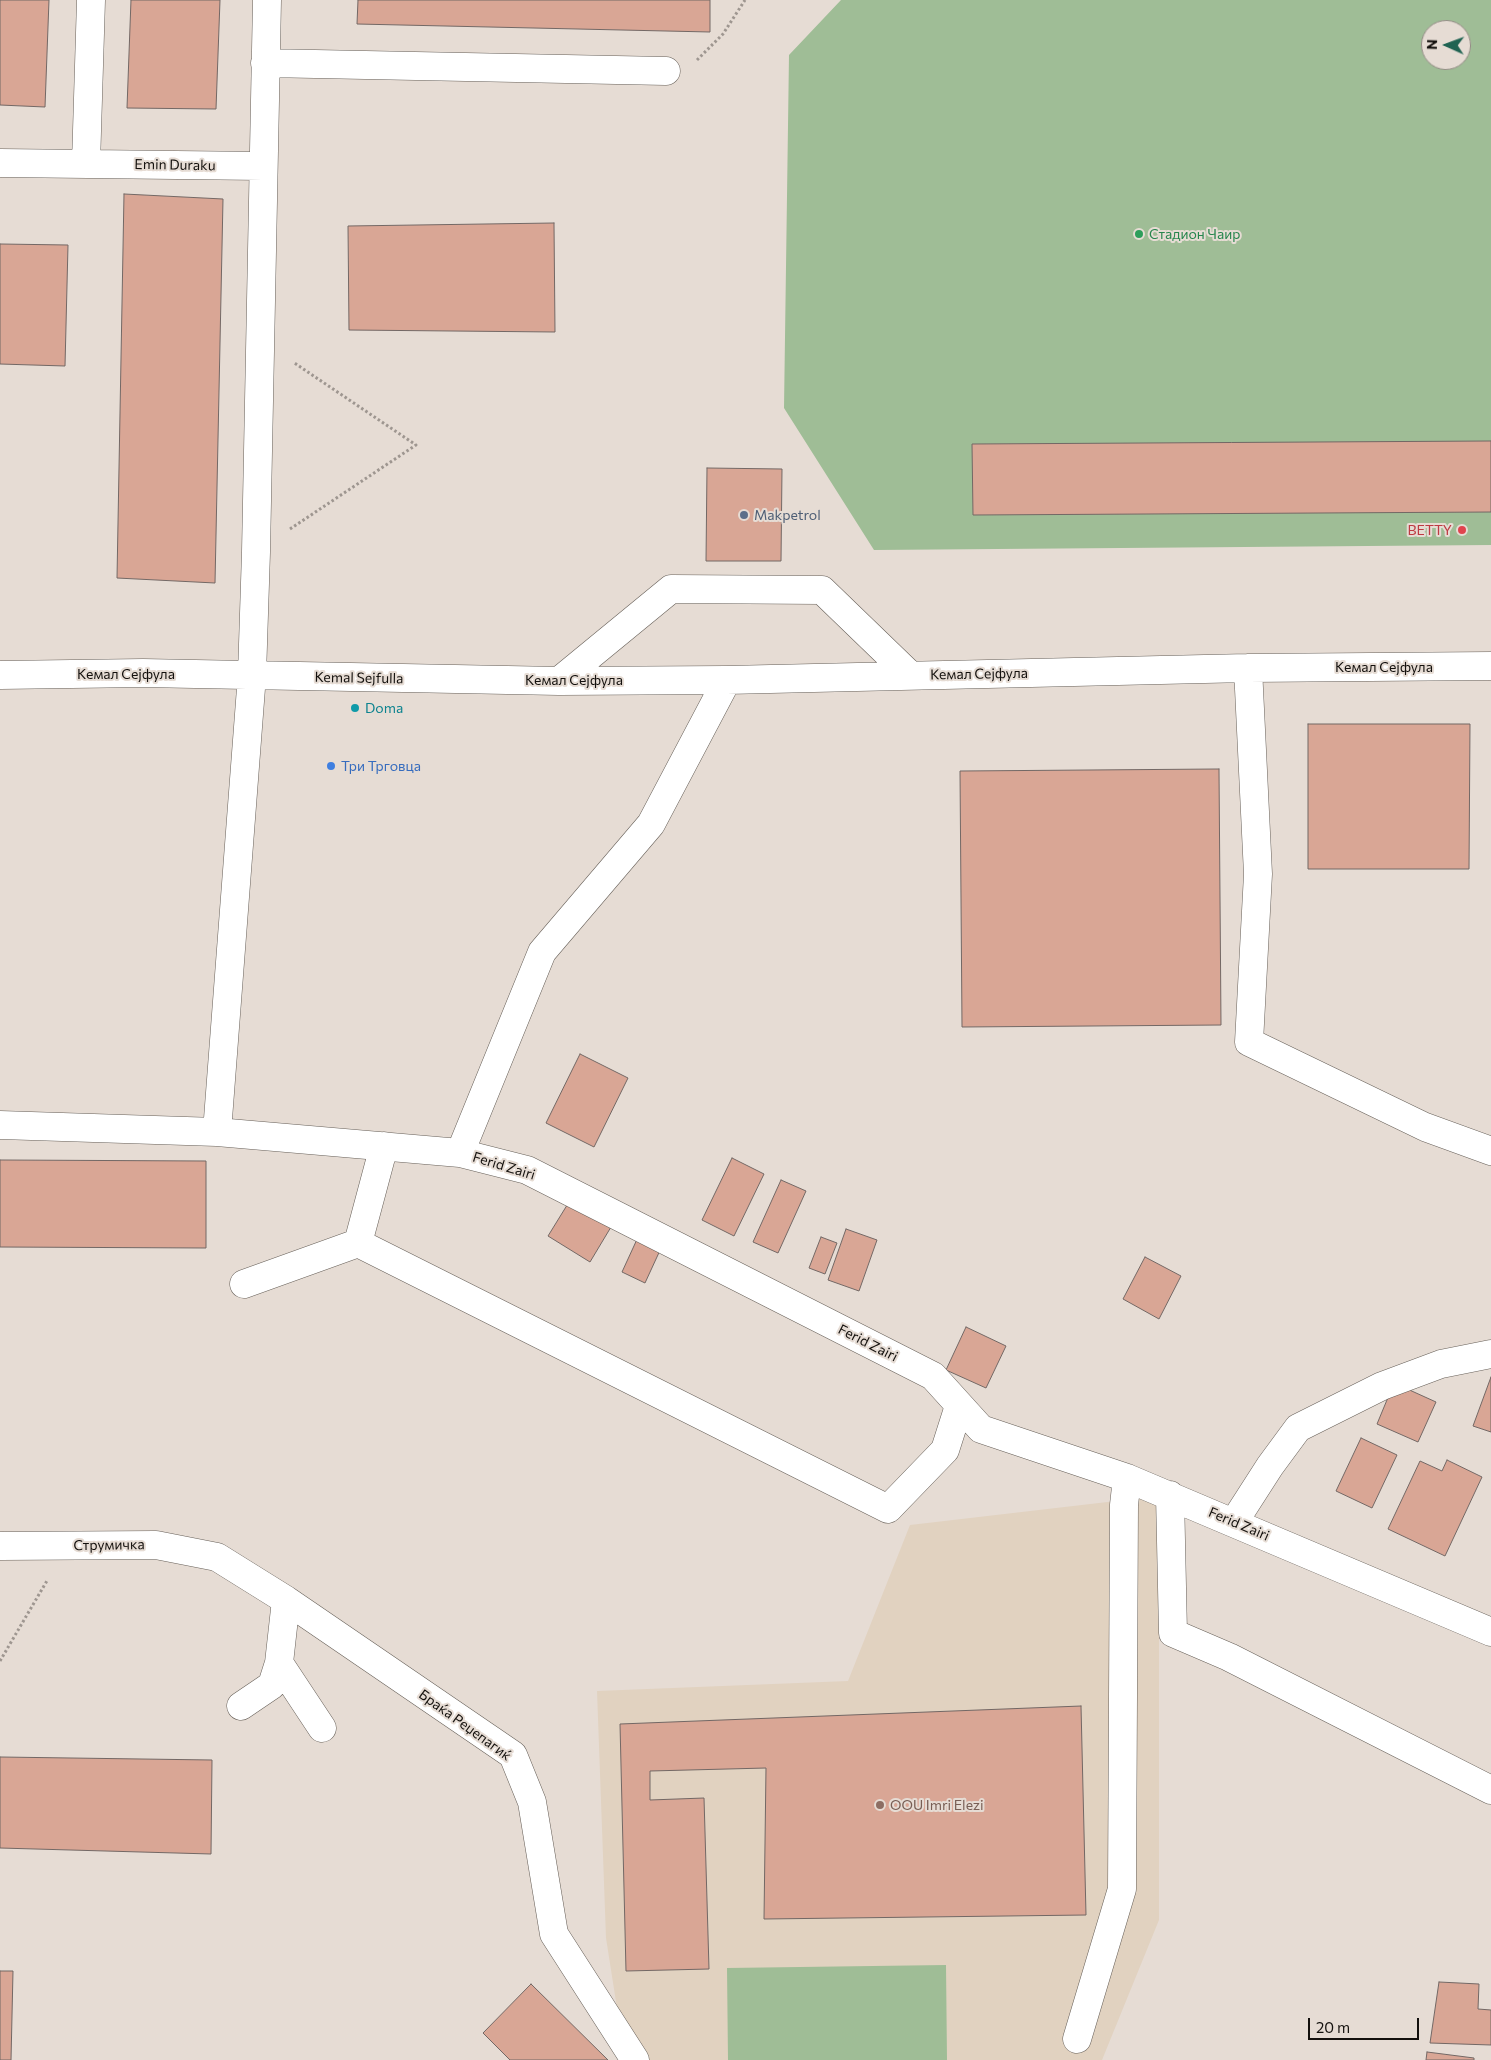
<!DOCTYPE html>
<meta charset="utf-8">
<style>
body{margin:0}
#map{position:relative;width:1491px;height:2060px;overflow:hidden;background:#e6dcd4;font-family:Commissioner,sans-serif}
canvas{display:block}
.north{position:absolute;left:1421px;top:20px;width:50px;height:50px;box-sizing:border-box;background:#e6dcd4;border:1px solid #928a84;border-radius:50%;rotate:272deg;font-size:14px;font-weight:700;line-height:20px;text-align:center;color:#13100d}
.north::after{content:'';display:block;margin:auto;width:18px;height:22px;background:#206352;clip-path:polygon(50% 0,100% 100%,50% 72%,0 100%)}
.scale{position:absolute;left:1308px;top:2018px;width:111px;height:22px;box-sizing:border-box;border:2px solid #13100d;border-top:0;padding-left:6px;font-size:15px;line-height:18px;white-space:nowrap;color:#13100d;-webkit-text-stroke:4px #e6dcd4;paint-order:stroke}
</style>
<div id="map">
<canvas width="1491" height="2060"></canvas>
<div class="north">N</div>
<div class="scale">20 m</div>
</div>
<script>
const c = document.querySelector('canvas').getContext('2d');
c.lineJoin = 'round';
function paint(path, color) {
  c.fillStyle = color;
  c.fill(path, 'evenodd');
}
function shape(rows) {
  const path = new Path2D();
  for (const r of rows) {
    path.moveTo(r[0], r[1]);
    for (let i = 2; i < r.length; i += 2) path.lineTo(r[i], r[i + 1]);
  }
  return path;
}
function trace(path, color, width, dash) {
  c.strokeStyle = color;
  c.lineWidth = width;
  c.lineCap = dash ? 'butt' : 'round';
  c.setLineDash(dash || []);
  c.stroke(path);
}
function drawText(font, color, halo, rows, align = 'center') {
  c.font = font + ' Commissioner,sans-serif';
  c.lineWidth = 4;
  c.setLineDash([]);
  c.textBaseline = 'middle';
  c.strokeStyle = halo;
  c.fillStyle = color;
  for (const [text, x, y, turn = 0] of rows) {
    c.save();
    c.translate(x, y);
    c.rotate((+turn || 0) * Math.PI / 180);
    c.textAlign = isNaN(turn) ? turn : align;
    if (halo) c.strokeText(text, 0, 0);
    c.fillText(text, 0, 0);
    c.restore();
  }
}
paint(shape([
 [1159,1496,1159,1920,1102,2060,643,2060,619,2021,606,1938,597,1691,848,1681,910,1525]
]), '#e1d2c0');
paint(shape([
 [841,0,1491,0,1491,545,874,550,784,408,789,55],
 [1431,30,1461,30,1461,60,1431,60],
 [946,1965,947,2060,728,2060,727,1968]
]), '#9fbd96');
const building = shape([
 [0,0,49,0,45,107,0,105,0,0],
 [131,0,220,0,216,109,127,108,131,0],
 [358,0,710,0,710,32,357,24,358,0],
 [124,194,223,199,215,583,117,578,124,194],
 [554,223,555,332,349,330,348,226,554,223],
 [0,244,68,245,65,366,0,364,0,244],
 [1491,441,1491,512,973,515,972,444,1491,441],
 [707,468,782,469,781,561,706,561,707,468],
 [1308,724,1470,724,1469,869,1308,869,1308,724],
 [1219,769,1221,1025,962,1027,960,771,1219,769],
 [580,1054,628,1078,594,1147,546,1123,580,1054],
 [732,1158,764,1174,734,1236,702,1220,732,1158],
 [0,1160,206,1161,206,1248,0,1247,0,1160],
 [781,1180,806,1191,778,1253,753,1242,781,1180],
 [569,1202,611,1227,590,1262,548,1236,569,1202],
 [846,1229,877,1240,859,1291,828,1280,846,1229],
 [639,1235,662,1246,645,1283,622,1272,639,1235],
 [821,1237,837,1243,825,1274,809,1268,821,1237],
 [1145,1257,1181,1276,1159,1319,1123,1299,1145,1257],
 [966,1327,1006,1346,986,1388,946,1370,966,1327],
 [1491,1377,1491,1432,1473,1426,1491,1377],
 [1394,1383,1436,1402,1418,1442,1377,1424,1394,1383],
 [1361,1438,1397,1455,1372,1508,1336,1491,1361,1438],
 [1447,1460,1482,1477,1445,1556,1388,1529,1420,1461,1442,1471,1447,1460],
 [1081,1706,1086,1915,764,1919,766,1768,650,1771,650,1800,704,1798,709,1969,626,1971,620,1724,1081,1706],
 [0,1757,212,1760,211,1854,0,1848,0,1757],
 [0,1971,13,1971,11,2060,0,2060,0,1971],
 [1439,1982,1479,1984,1478,2009,1491,2010,1491,2045,1430,2043,1439,1982],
 [531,1984,608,2060,510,2060,483,2033,531,1984],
 [1427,2052,1474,2058,1474,2060,1426,2060,1427,2052]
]);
paint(building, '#d9a695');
trace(building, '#736865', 1);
const minor = shape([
 [265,63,666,71],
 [0,163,263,166],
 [86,164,91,0],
 [1248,668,1258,874,1249,1042,1425,1127,1491,1151],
 [0,675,143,673,559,681,727,680,1248,668,1491,666],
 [559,681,671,589,822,590,910,675],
 [0,1125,217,1132,252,675,256,552,267,0],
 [217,1132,460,1153,527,1170,933,1376,981,1429,1127,1478,1491,1632],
 [460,1153,542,952,651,824,727,680],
 [358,1243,888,1509,945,1450,959,1406],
 [244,1284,358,1243,384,1146],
 [1170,1495,1173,1633,1229,1657,1491,1790],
 [1234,1522,1270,1466,1298,1428,1382,1386,1441,1364,1491,1354],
 [0,1546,156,1545,217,1557,286,1600,513,1755,532,1802,554,1934,635,2060],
 [286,1600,279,1663,322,1728],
 [241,1706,272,1685,279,1663],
 [1077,2039,1122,1889,1124,1505,1127,1478]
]);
trace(minor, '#676059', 29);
trace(shape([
 [697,60,723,34,745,0],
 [290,529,416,445,293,362],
 [0,1661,48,1579]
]), '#9e9690', 3, [2.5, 2.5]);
trace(minor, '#fff', 28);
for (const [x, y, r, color] of [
 [1139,234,5,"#2e9e5b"],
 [744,515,5,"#5c6f8a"],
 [1462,530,5,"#e0444e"],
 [355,708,5,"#0f9aa8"],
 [331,766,5,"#3f7fe0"],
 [880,1805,5,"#8d6e63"]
]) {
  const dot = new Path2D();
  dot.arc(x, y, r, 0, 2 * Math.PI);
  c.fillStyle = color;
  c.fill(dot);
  trace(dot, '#e6dcd4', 2);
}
drawText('14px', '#13100d', '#e6dcd4', [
 ["Emin Duraku",175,165,1],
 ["Кемал Сејфула",1384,667],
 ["Кемал Сејфула",126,674],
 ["Кемал Сејфула",979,674,-1],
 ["Kemal Sejfulla",359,678,1],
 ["Кемал Сејфула",574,680],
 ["Ferid Zairi",504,1166,17],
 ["Ferid Zairi",868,1343,27],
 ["Ferid Zairi",1239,1524,23],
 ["Струмичка",109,1545,-1],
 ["Браќа Реџепагиќ",465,1725,36]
]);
drawText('14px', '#27864d', '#e6dcd4', [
 ["Стадион Чаир",1149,234]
], 'left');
drawText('14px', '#4e5e75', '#e6dcd4', [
 ["Makpetrol",754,515]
], 'left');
drawText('14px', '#be3a42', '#e6dcd4', [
 ["BETTY",1452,530]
], 'right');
drawText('14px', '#0d838f', '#e6dcd4', [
 ["Doma",365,708]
], 'left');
drawText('14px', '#366cbe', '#e6dcd4', [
 ["Три Трговца",341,766]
], 'left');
drawText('14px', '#785e54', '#e6dcd4', [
 ["OOU Imri Elezi",890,1805]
], 'left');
</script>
